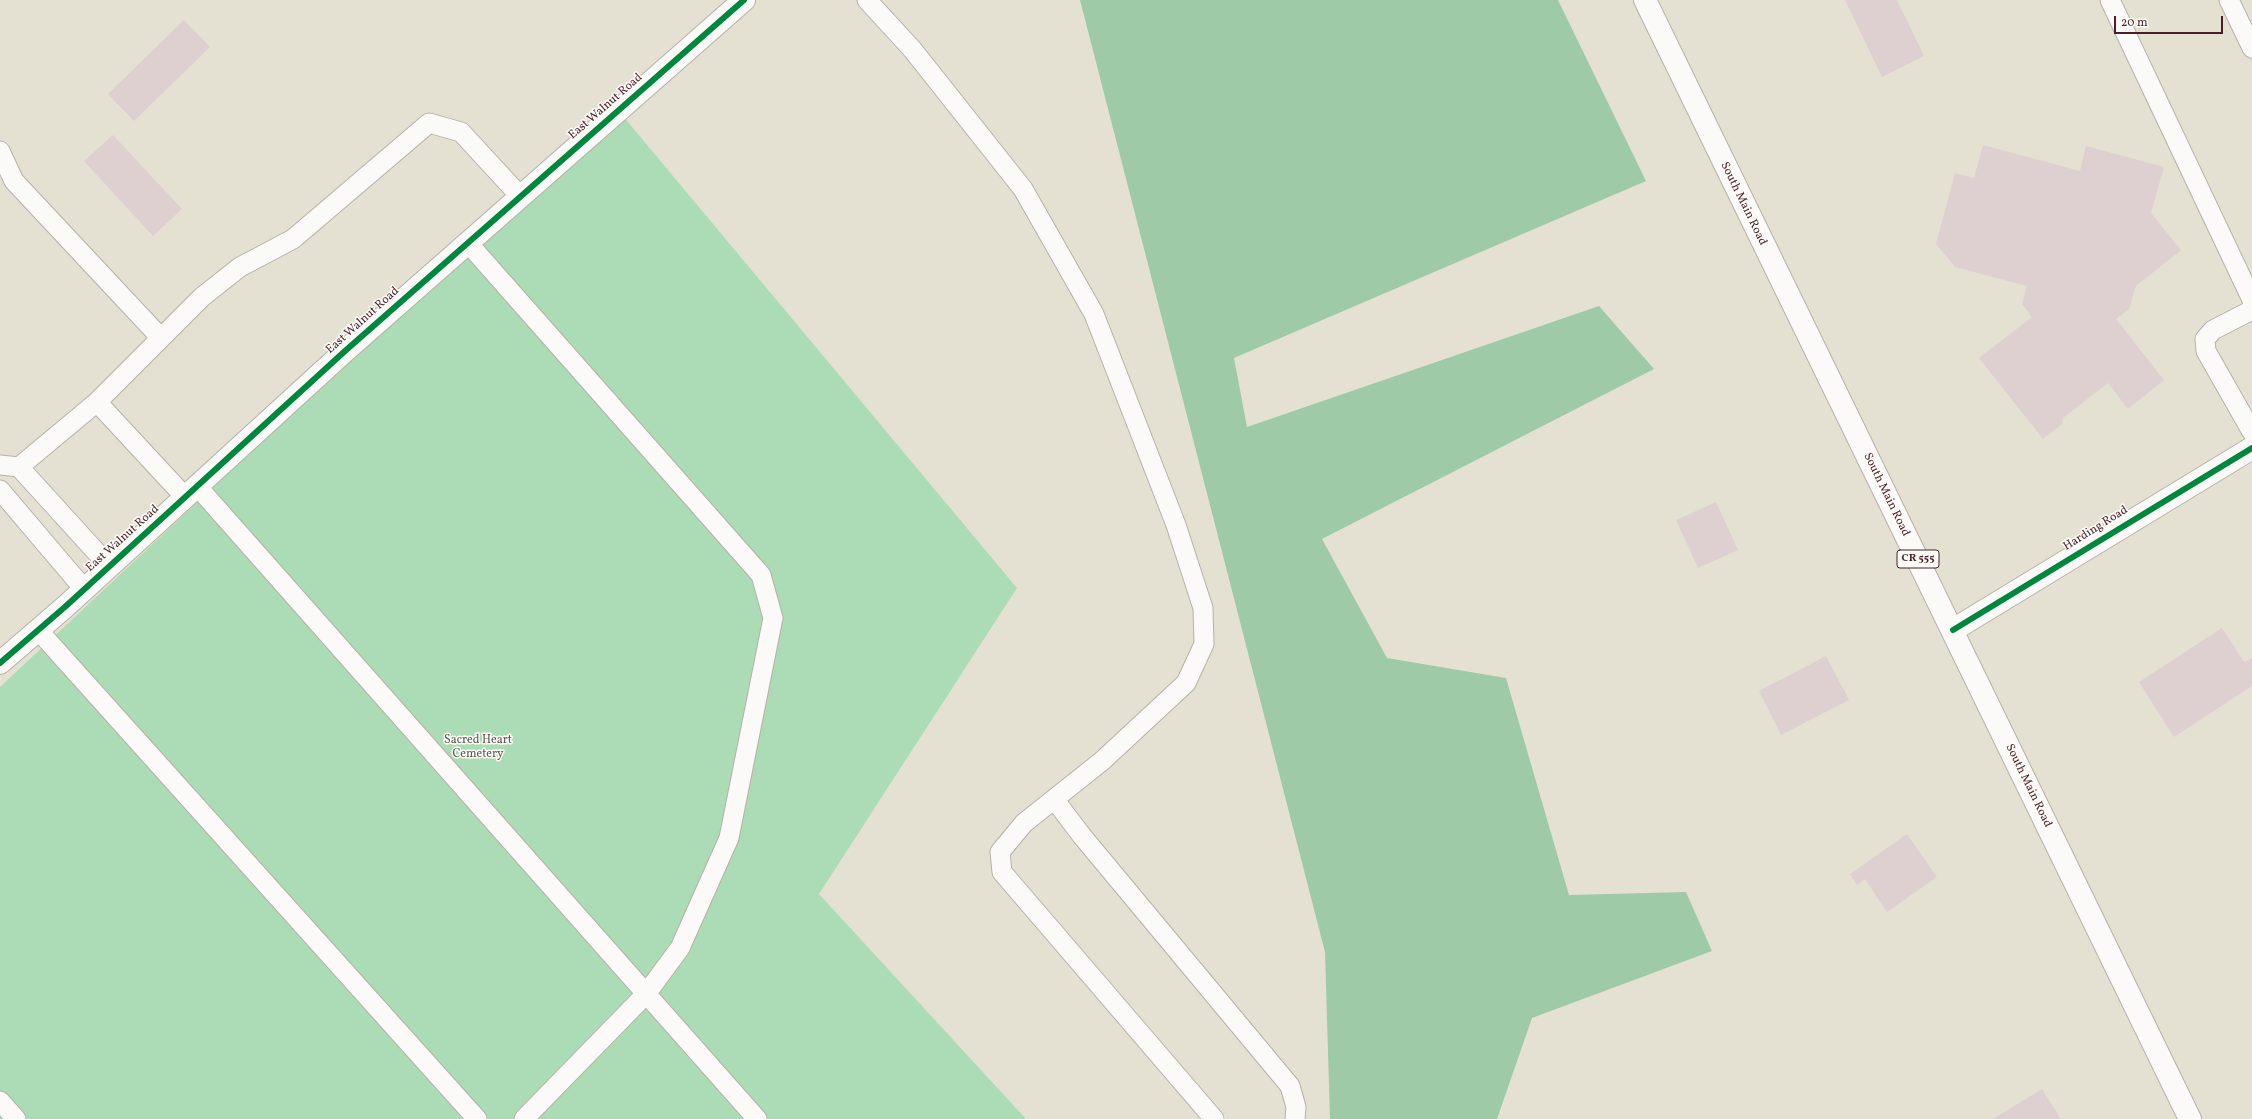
<!DOCTYPE html>
<style>
body{margin:0}
#map{position:relative;width:2252px;height:1119px;overflow:hidden;background:#e4e1d2;font-family:Vollkorn,serif}
canvas{display:block}
.scale{position:absolute;left:2114px;top:16px;width:109px;height:18px;box-sizing:border-box;border:2px solid #4a1f2b;border-top:0;padding-left:5px;font-size:12px;line-height:14px;white-space:nowrap;color:#4a1f2b;-webkit-text-stroke:3px #fdfcf7;paint-order:stroke}
</style>
<div id="map">
<canvas width="2252" height="1119"></canvas>
<div class="scale">20 m</div>
</div>
<script>
const c = document.querySelector('canvas').getContext('2d');
c.lineJoin = 'round';
function paint(path, color) {
  c.fillStyle = color;
  c.fill(path, 'evenodd');
}
function shape(rows) {
  const path = new Path2D();
  for (const r of rows) {
    path.moveTo(r[0], r[1]);
    for (let i = 2; i < r.length; i += 2) path.lineTo(r[i], r[i + 1]);
  }
  return path;
}
function trace(path, color, width, dash) {
  c.strokeStyle = color;
  c.lineWidth = width;
  c.lineCap = dash ? 'butt' : 'round';
  c.setLineDash(dash || []);
  c.stroke(path);
}
function drawText(font, color, halo, rows, align = 'center') {
  c.font = font + ' Vollkorn,serif';
  c.lineWidth = 3;
  c.setLineDash([]);
  c.textBaseline = 'middle';
  c.strokeStyle = halo;
  c.fillStyle = color;
  for (const [text, x, y, turn = 0] of rows) {
    c.save();
    c.translate(x, y);
    c.rotate((+turn || 0) * Math.PI / 180);
    c.textAlign = isNaN(turn) ? turn : align;
    if (halo) c.strokeText(text, 0, 0);
    c.fillText(text, 0, 0);
    c.restore();
  }
}
paint(shape([
 [617,109,1017,588,819,894,1026,1119,0,1119,0,687]
]), '#acdcb5');
paint(shape([
 [1080,0,1558,0,1646,181,1234,358,1247,427,1599,306,1654,369,1322,539,1387,658,1506,678,1569,895,1686,892,1712,951,1532,1018,1497,1119,1330,1119,1325,952]
]), '#9fcaa8');
paint(shape([
 [1845,0,1897,0,1924,56,1882,77],
 [184,20,210,47,134,121,108,94],
 [113,135,182,209,153,236,84,161],
 [1983,145,2080,171,2086,146,2164,167,2151,213,2181,250,2136,286,2129,309,2116,319,2164,380,2128,409,2108,383,2063,418,2062,424,2043,439,1979,358,2032,317,2022,304,2027,286,1955,267,1936,244,1955,173,1974,178],
 [1716,502,1738,550,1698,568,1676,520],
 [2222,628,2244,662,2252,658,2252,686,2174,737,2139,682],
 [1826,656,1849,700,1781,735,1759,691],
 [1907,834,1937,877,1887,912,1865,879,1857,885,1850,874],
 [2042,1089,2061,1119,1993,1119]
]), '#decfd0');
const service = shape([
 [867,0,912,49,1023,189,1094,314,1176,525,1203,608,1204,644,1186,683,1102,761,1024,823,1000,852,1002,872,1214,1119],
 [2110,0,2252,300],
 [2229,0,2252,48],
 [0,151,14,181,160,337],
 [468,243,761,575,773,618,729,838,680,948,646,994,524,1119],
 [2252,310,2213,330,2205,339,2206,351,2252,432],
 [0,465,19,467,109,566],
 [19,467,97,402],
 [197,486,757,1119],
 [0,490,84,589],
 [185,497,97,402,202,297,240,267,293,239,429,123,461,132,520,196],
 [38,630,477,1119],
 [1054,799,1082,836,1290,1086,1296,1107,1295,1119],
 [0,1101,16,1119]
]);
const minor = shape([
 [1953,630,2252,448],
 [0,663,66,606,345,351,744,0]
]);
const primary = shape([
 [1645,0,2190,1119]
]);
trace(service, '#b6b0a8', 21);
trace(minor, '#b6b0a8', 24);
trace(primary, '#b6b0a8', 24);
trace(service, '#fbfaf8', 19);
trace(minor, '#fbfaf8', 22);
trace(primary, '#fbfaf8', 22);
trace(shape([
 [1953,630,2252,448],
 [0,663,66,606,345,351,744,0]
]), '#00873e', 6);
for (const [x, y, w] of [
 [1918,559,42]
]) {
  const box = new Path2D();
  box.roundRect(x - w / 2, y - 9, w, 18, 3);
  c.fillStyle = '#fdfcf7';
  c.fill(box);
  trace(box, '#4a1f2b', 1);
}
drawText('bold 11px', '#4a1f2b', null, [
 ["CR 555",1918,559]
]);
drawText('12px', '#4a1f2b', '#fdfcf7', [
 ["East Walnut Road",606,107,-41],
 ["South Main Road",1743,204,64],
 ["East Walnut Road",363,321,-42],
 ["South Main Road",1886,495,64],
 ["Harding Road",2096,529,-32],
 ["East Walnut Road",123,539,-42],
 ["South Main Road",2028,786,64]
]);
drawText('12px', '#5a564e', '#fdfcf7', [
 ["Sacred Heart",478,741],
 ["Cemetery",478,755]
]);
</script>
